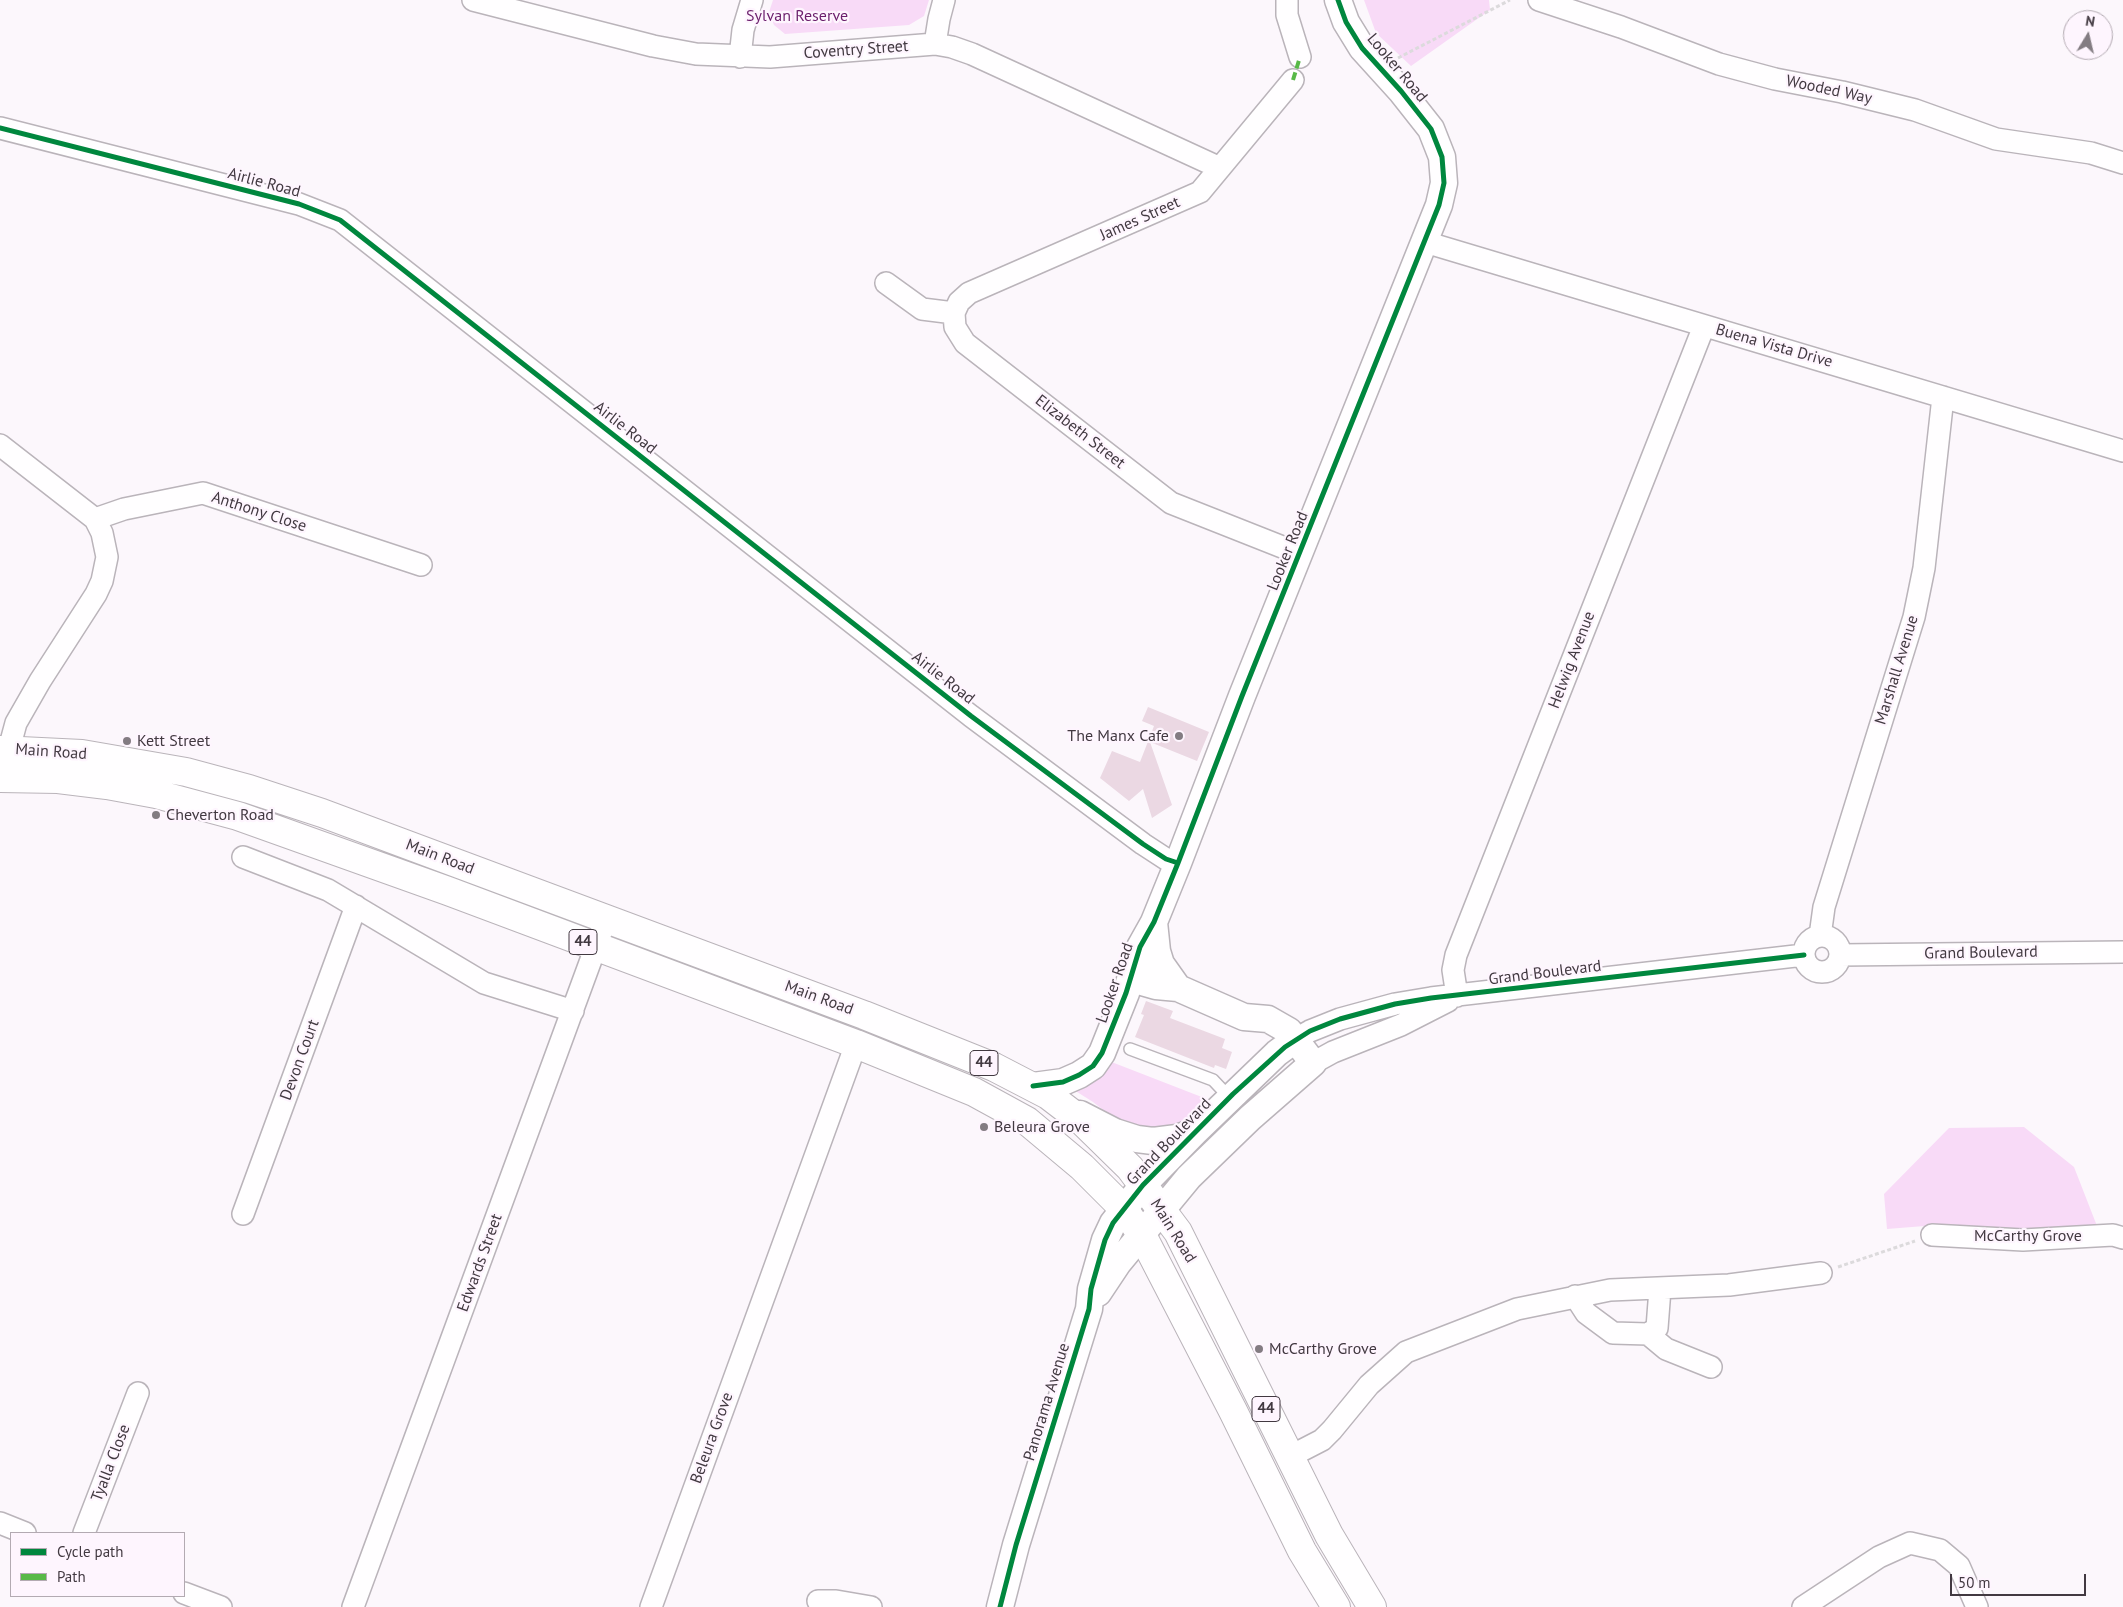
<!DOCTYPE html>
<style>
body{margin:0}
#map{position:relative;width:2123px;height:1607px;overflow:hidden;background:#fcf7fc;font-family:"PT Sans",sans-serif}
canvas{display:block}
.legend{position:absolute;left:10px;top:1532px;width:175px;height:65px;box-sizing:border-box;background:#fef5fe;border:1px solid #b3aab2;margin:0;padding:6px 9px;list-style:none;font-size:15px;color:#423941}
.legend li{display:flex;align-items:center;gap:10px;height:25px}
.legend b{width:25px;border:1px solid #b3aab2}
.north{position:absolute;left:2063px;top:10px;width:50px;height:50px;box-sizing:border-box;background:#fef5fe;border:1px solid #b3aab2;border-radius:50%;rotate:9deg;font-size:14px;font-weight:700;line-height:20px;text-align:center;color:#423941}
.north::after{content:'';display:block;margin:auto;width:18px;height:22px;background:#837c82;clip-path:polygon(50% 0,100% 100%,50% 72%,0 100%)}
.scale{position:absolute;left:1950px;top:1574px;width:136px;height:22px;box-sizing:border-box;border:2px solid #423941;border-top:0;padding-left:6px;font-size:15px;line-height:18px;white-space:nowrap;color:#423941;-webkit-text-stroke:4px #fef5fe;paint-order:stroke}
</style>
<div id="map">
<canvas width="2123" height="1607"></canvas>
<ul class="legend">
<li><b style="height:6px;background:#00873e"></b>Cycle path</li>
<li><b style="height:6px;background:#58b947"></b>Path</li>
</ul>
<div class="north">N</div>
<div class="scale">50 m</div>
</div>
<script>
const c = document.querySelector('canvas').getContext('2d');
c.lineJoin = 'round';
function paint(path, color) {
  c.fillStyle = color;
  c.fill(path, 'evenodd');
}
function shape(rows) {
  const path = new Path2D();
  for (const r of rows) {
    if (r.length === 3) {
      path.moveTo(r[0] + r[2], r[1]);
      path.arc(r[0], r[1], r[2], 0, 2 * Math.PI);
      continue;
    }
    path.moveTo(r[0], r[1]);
    for (let i = 2; i < r.length; i += 2) path.lineTo(r[i], r[i + 1]);
  }
  return path;
}
function trace(path, color, width, dash) {
  c.strokeStyle = color;
  c.lineWidth = width;
  c.lineCap = dash ? 'butt' : 'round';
  c.setLineDash(dash || []);
  c.stroke(path);
}
function drawText(font, color, halo, rows, align = 'center') {
  c.font = font + ' "PT Sans",sans-serif';
  c.lineWidth = 4.5;
  c.setLineDash([]);
  c.textBaseline = 'middle';
  c.strokeStyle = halo;
  c.fillStyle = color;
  for (const [text, x, y, turn = 0] of rows) {
    c.save();
    c.translate(x, y);
    c.rotate((+turn || 0) * Math.PI / 180);
    c.textAlign = isNaN(turn) ? turn : align;
    if (halo) c.strokeText(text, 0, 0);
    c.fillText(text, 0, 0);
    c.restore();
  }
}
paint(shape([
 [773,0,929,0,924,16,909,25,785,34,774,25,769,12],
 [1364,0,1489,0,1490,10,1411,66,1376,33],
 [1109,1061,1212,1101,1191,1122,1156,1135,1116,1120,1093,1102,1074,1090],
 [2024,1127,2074,1167,2097,1226,2013,1230,1937,1225,1887,1229,1884,1194,1949,1128]
]), '#f8daf7');
paint(shape([
 [1148,707,1209,732,1197,761,1150,742,1172,805,1152,818,1143,789,1129,801,1100,778,1112,751,1140,762,1154,726,1142,721],
 [1146,1001,1173,1011,1170,1018,1225,1039,1222,1048,1232,1052,1226,1069,1215,1065,1214,1068,1135,1037,1144,1015,1141,1014]
]), '#ebd8e3');
const service = shape([
 [1130,1049,1213,1080,1231,1099]
]);
const minor = shape([
 [473,0,653,46,696,54,770,57,935,44,952,47,972,54,1220,168],
 [1287,0,1287,15,1300,57],
 [1539,0,1621,27,1719,64,1775,79,1842,92,1915,110,1996,139,2091,153,2123,163],
 [935,44,939,19,944,0],
 [740,57,743,30,752,0],
 [1293,80,1200,192,969,293,959,302,954,313,955,327,965,343,1171,503,1300,554],
 [0,128,299,204,340,220,971,716,1143,844,1166,859,1178,863],
 [1425,242,2123,451],
 [886,283,922,309,954,313],
 [0,445,95,519,102,533,107,557,102,581,96,594,40,681,16,723,9,749,8,765],
 [95,519,124,509,203,493,421,565],
 [243,857,328,890,484,983,573,1011],
 [1820,936,1824,907,1914,617,1924,568,1943,397],
 [1822,954,18],
 [1840,955,2123,952],
 [1457,996,1453,970,1456,955,1704,326],
 [1296,1039,1310,1031,1340,1019,1395,1004,1431,998,1804,955],
 [1313,1063,1333,1052,1401,1025,1448,1001],
 [243,1214,356,906],
 [1932,1235,2023,1240,2113,1235,2123,1238],
 [1575,1296,1586,1313,1613,1333,1648,1334,1657,1328,1660,1289],
 [1648,1334,1666,1349,1711,1367],
 [1291,1456,1322,1440,1332,1430,1369,1385,1406,1352,1517,1309,1610,1290,1729,1285,1821,1273],
 [0,1523,25,1533],
 [84,1533,138,1393],
 [184,1593,221,1607],
 [818,1601,836,1601,871,1607],
 [353,1607,606,919],
 [651,1607,856,1044],
 [1803,1607,1879,1557,1910,1543,1940,1550,1959,1566,1977,1607]
]);
const tertiary = shape([
 [1154,922,1157,951,1161,964,1178,988],
 [1033,1086,1063,1082,1079,1075,1093,1066,1102,1053,1126,993,1140,947,1154,922,1178,863,1242,696,1439,205,1444,183,1442,157,1431,129,1401,91,1362,48,1346,22,1338,0],
 [1080,1114,1115,1132,1137,1139,1153,1141,1177,1138,1194,1132],
 [1098,1293,1118,1263,1189,1177,1250,1118,1313,1063,1289,1031,1268,1019,1244,1017,1178,988,1156,986,1142,982,1134,966],
 [1000,1607,1016,1545,1089,1309,1091,1289,1105,1240,1113,1223,1143,1185,1195,1132,1277,1053,1296,1039]
]);
const primary = shape([
 [0,750,82,754,186,772,249,789,322,813,864,1015,994,1067,1048,1095,1082,1121,1130,1168,1178,1232,1329,1535,1372,1607],
 [0,778,58,779,107,785,156,794,238,816,448,891,856,1044,974,1092,1027,1121,1082,1167,1123,1208,1142,1235,1233,1411,1302,1551,1336,1607]
]);
trace(service, '#bab4ba', 14);
trace(minor, '#bab4ba', 24);
trace(tertiary, '#bab4ba', 29);
trace(primary, '#bab4ba', 30);
trace(shape([
 [1398,58,1510,0],
 [1838,1267,1915,1241]
]), '#dcdadc', 3, [4, 2.5]);
trace(service, '#fffeff', 11);
trace(minor, '#fffeff', 21);
trace(tertiary, '#fffeff', 26);
trace(primary, '#fffeff', 28);
trace(shape([
 [1293,80,1300,57]
]), '#58b947', 4, [8, 4]);
trace(shape([
 [0,128,299,204,340,220,971,716,1143,844,1166,859,1178,863],
 [1033,1086,1063,1082,1079,1075,1093,1066,1102,1053,1126,993,1140,947,1154,922,1178,863,1242,696,1439,205,1444,183,1442,157,1431,129,1401,91,1362,48,1346,22,1338,0],
 [1000,1607,1016,1545,1089,1309,1091,1289,1105,1240,1113,1223,1143,1185,1233,1094,1285,1047,1310,1031,1340,1019,1395,1004,1431,998,1804,955]
]), '#00873e', 5);
for (const [x, y, r, color] of [
 [1179,736,5,"#837c82"],
 [127,741,5,"#837c82"],
 [156,815,5,"#837c82"],
 [984,1127,5,"#837c82"],
 [1259,1349,5,"#837c82"]
]) {
  const dot = new Path2D();
  dot.arc(x, y, r, 0, 2 * Math.PI);
  c.fillStyle = color;
  c.fill(dot);
  trace(dot, '#fef5fe', 2);
}
for (const [x, y, w] of [
 [583,942,28],
 [984,1063,28],
 [1266,1409,28]
]) {
  const box = new Path2D();
  box.roundRect(x - w / 2, y - 12.5, w, 25, 4);
  c.fillStyle = '#fef5fe';
  c.fill(box);
  trace(box, '#423941', 1);
}
drawText('bold 15px', '#423941', null, [
 ["44",583,942],
 ["44",984,1063],
 ["44",1266,1409]
]);
drawText('16px', '#6b1f6c', '#fef5fe', [
 ["Sylvan Reserve",797,16]
]);
drawText('16px', '#423941', '#fef5fe', [
 ["Coventry Street",856,50,-4],
 ["Looker Road",1397,68,50],
 ["Wooded Way",1829,90,12],
 ["Airlie Road",264,183,15],
 ["James Street",1140,219,-24],
 ["Buena Vista Drive",1774,346,16],
 ["Airlie Road",625,428,38],
 ["Elizabeth Street",1080,432,38],
 ["Anthony Close",259,512,18],
 ["Looker Road",1288,551,-68],
 ["Helwig Avenue",1572,660,-69],
 ["Marshall Avenue",1897,670,-73],
 ["Airlie Road",943,678,38],
 ["Main Road",51,752,4],
 ["Main Road",440,857,21],
 ["Grand Boulevard",1981,953,-1],
 ["Grand Boulevard",1545,973,-7],
 ["Looker Road",1115,983,-71],
 ["Main Road",819,998,20],
 ["Devon Court",300,1060,-70],
 ["Grand Boulevard",1169,1142,-46],
 ["Main Road",1173,1231,58],
 ["McCarthy Grove",2028,1236],
 ["Edwards Street",480,1263,-70],
 ["Panorama Avenue",1047,1402,-73],
 ["Beleura Grove",712,1438,-70],
 ["Tyalla Close",111,1463,-69]
]);
drawText('16px', '#423941', '#fef5fe', [
 ["The Manx Cafe",1169,736,"right"],
 ["Kett Street",137,741],
 ["Cheverton Road",166,815],
 ["Beleura Grove",994,1127],
 ["McCarthy Grove",1269,1349]
], 'left');
</script>
